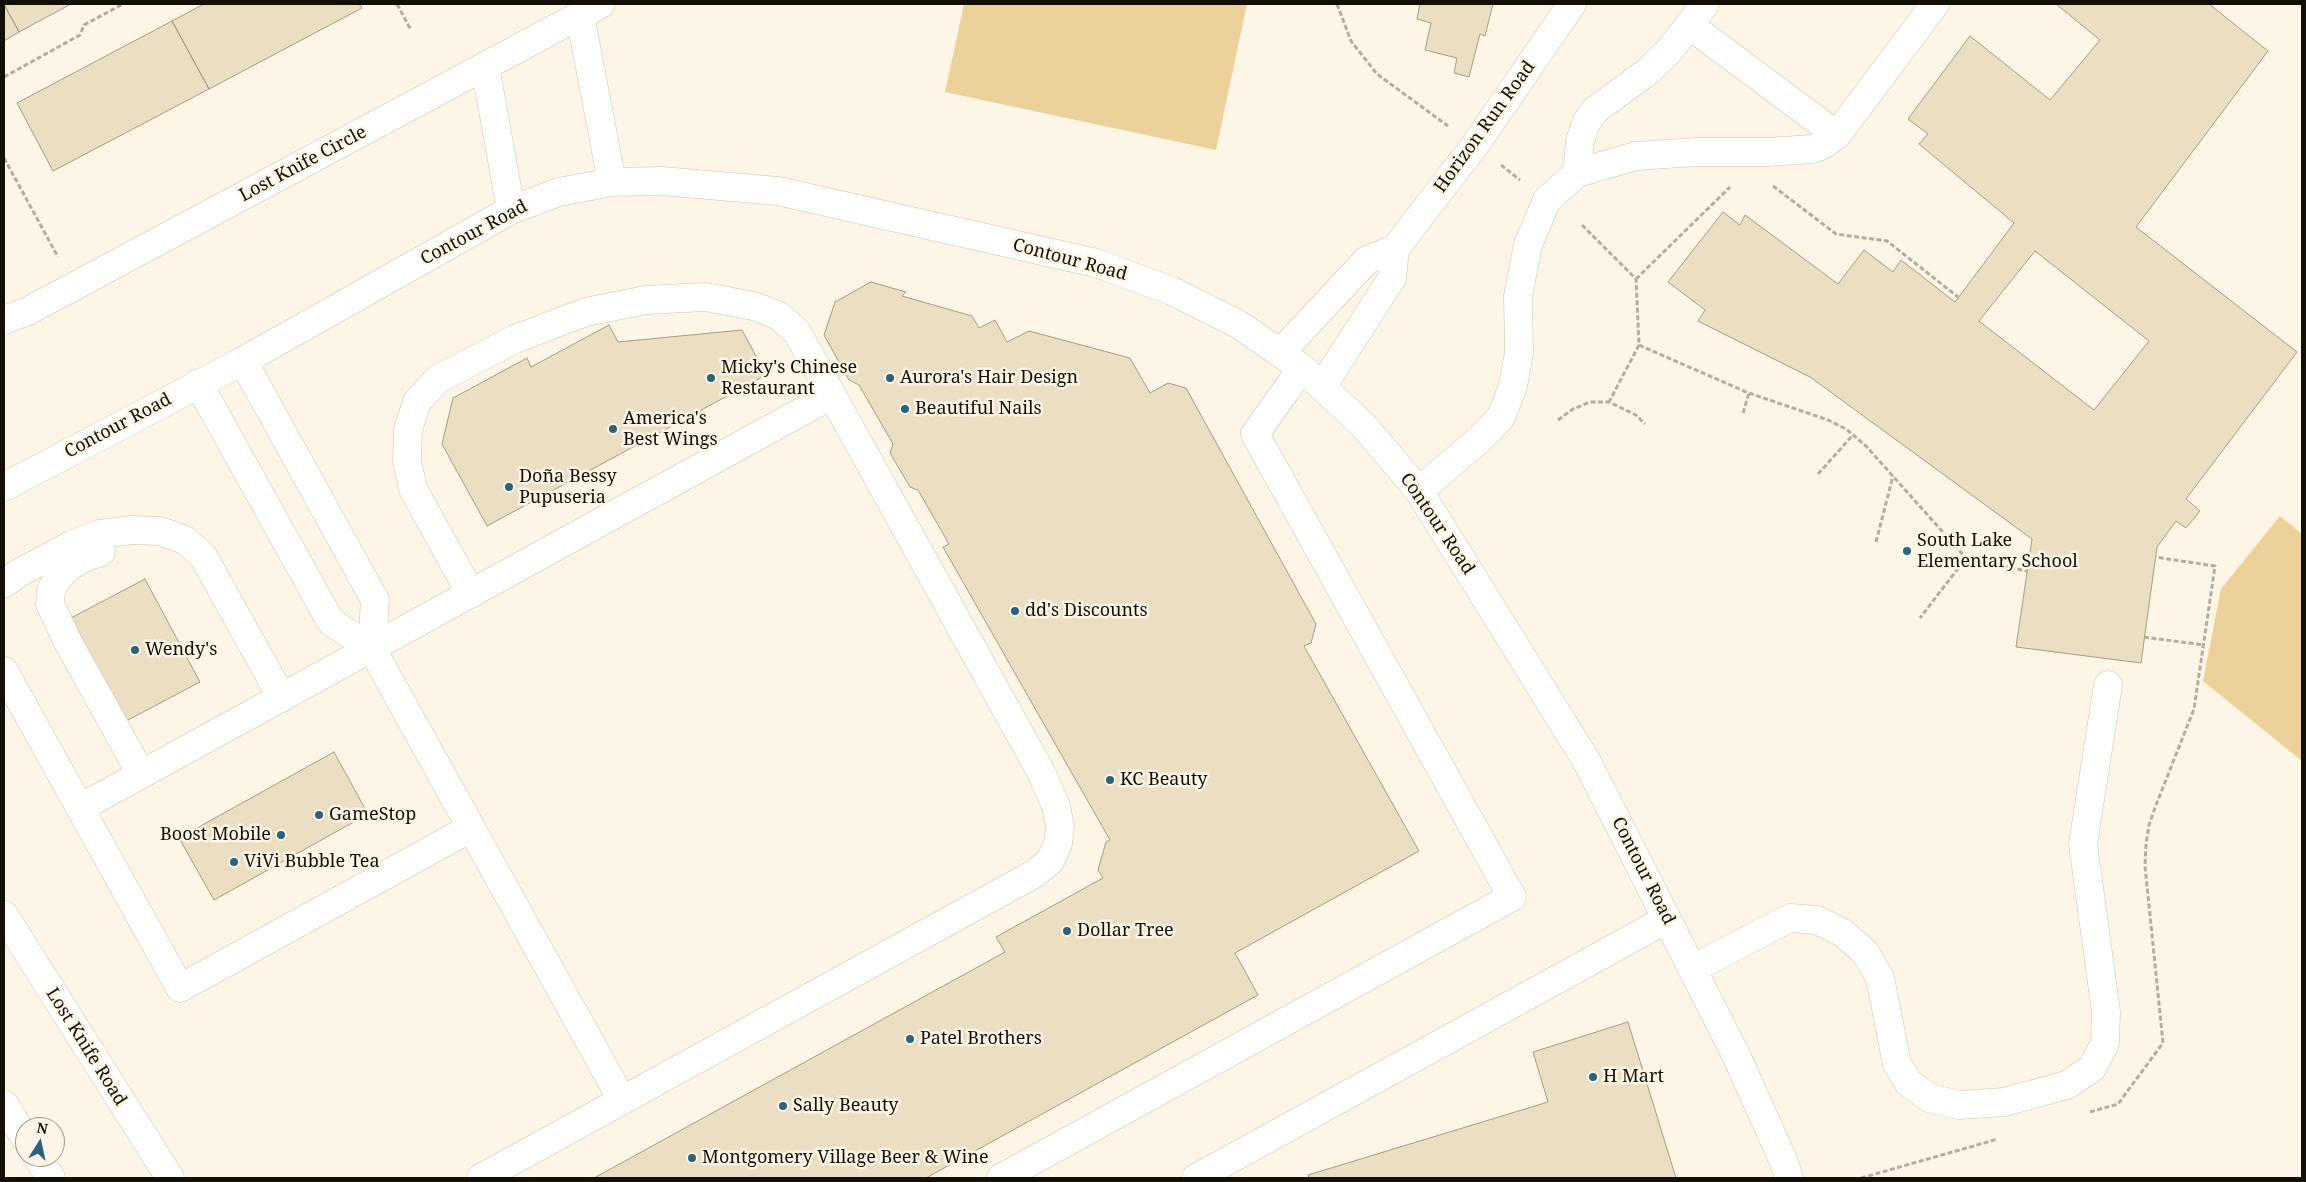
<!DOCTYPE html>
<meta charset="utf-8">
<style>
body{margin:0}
#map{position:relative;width:2306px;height:1182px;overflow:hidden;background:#fdf5e5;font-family:"Noto Serif",serif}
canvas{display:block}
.frame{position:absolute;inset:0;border:5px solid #130f06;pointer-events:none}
.north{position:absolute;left:15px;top:1117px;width:50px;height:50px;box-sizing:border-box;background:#fdf5e5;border:1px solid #9f998c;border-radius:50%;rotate:10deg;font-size:14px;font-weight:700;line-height:20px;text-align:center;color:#130f06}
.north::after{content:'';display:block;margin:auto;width:18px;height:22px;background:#2d627e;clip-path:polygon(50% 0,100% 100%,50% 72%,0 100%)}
</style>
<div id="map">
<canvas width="2306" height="1182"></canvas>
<div class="frame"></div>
<div class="north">N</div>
</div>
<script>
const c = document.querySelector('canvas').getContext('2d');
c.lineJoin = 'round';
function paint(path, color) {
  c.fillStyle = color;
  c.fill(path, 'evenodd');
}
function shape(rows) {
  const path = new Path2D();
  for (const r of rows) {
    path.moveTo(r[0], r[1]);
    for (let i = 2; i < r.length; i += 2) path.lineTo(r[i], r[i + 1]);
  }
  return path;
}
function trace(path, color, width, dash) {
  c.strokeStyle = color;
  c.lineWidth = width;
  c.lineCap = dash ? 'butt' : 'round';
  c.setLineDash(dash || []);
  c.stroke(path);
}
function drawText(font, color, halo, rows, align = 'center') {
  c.font = font + ' "Noto Serif",serif';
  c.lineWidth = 5;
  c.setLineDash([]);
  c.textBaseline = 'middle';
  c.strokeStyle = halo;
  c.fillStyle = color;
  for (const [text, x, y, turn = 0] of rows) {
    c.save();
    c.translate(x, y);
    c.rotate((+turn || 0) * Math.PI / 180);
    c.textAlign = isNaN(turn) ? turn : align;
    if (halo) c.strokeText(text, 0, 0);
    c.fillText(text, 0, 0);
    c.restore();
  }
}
paint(shape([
 [964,4,1247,4,1216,150,945,92],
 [2280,516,2302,534,2302,761,2203,681,2221,589]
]), '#edd19b');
const building = shape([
 [4,4,71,4,19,32,4,4],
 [204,4,359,4,362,8,209,89,172,21,204,4],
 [1420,4,1493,4,1485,36,1480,34,1469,77,1454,73,1457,58,1425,50,1431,23,1417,19,1420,4],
 [2056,4,2209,4,2268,51,2136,227,2297,352,2186,499,2200,511,2186,528,2176,521,2157,547,2141,663,2016,647,2032,539,1810,377,1698,321,1705,310,1668,282,1723,212,1740,225,1745,215,1838,284,1864,250,1893,272,1901,260,1955,302,2014,223,1919,144,1928,134,1908,119,1970,36,2050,100,2100,40,2056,4],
 [2035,251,2149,341,2094,410,1979,321,2035,251],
 [4,5,19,32,4,41,4,5],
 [172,21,209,89,53,171,17,103,172,21],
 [871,282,906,292,902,296,972,316,979,328,995,320,1007,342,1029,331,1130,358,1150,393,1168,383,1186,388,1316,624,1311,643,1304,646,1419,851,1235,953,1258,995,926,1178,594,1178,1005,952,996,937,1103,878,1098,870,1106,842,1110,840,943,547,949,544,918,490,910,487,890,453,893,444,859,385,849,380,824,335,835,302,871,282],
 [609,325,618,342,742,330,766,375,487,526,442,444,453,398,527,358,531,367,609,325],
 [145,579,200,682,126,721,71,618,145,579],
 [334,752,368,814,214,900,179,838,334,752],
 [1628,1022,1676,1178,1309,1178,1308,1175,1548,1102,1533,1052,1628,1022]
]);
paint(building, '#ecdec3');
trace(building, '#a89b82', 1);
const minor = shape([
 [580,15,612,182],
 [1689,25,1837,135],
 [485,66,511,210],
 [1577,173,1580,141,1586,123,1594,111,1647,72,1669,51,1705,4],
 [4,320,28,311,601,4],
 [1280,353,1367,260,1395,249,1475,145,1572,4],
 [243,361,375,600,372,649],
 [198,383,331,622,372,649,622,1100],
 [1322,387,1392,278,1395,249],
 [4,487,243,361,511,210,559,192,612,182,662,181,778,191,1096,263,1172,291,1238,324,1302,368,1364,426,1419,491,1586,760,1736,1055,1783,1160,1789,1178],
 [1419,491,1481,438,1501,417,1513,386,1519,353,1518,296,1528,245,1547,200,1577,173,1636,156,1697,152,1767,152,1812,149,1821,146,1837,135,1935,4],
 [101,552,86,557,70,566,58,578,51,590,50,604,69,644,141,774],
 [4,584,17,574,73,544,100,534,132,530,160,531,185,540,203,556,282,698],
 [471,594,413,489,407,461,408,430,417,402,438,379,515,339,586,312,646,300,705,297,754,306,779,316,797,332,1041,772,1056,806,1060,826,1058,844,1050,861,1034,874,481,1178],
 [4,671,80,808],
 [471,828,180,988,80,808,832,395],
 [4,915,170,1178],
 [1692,969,1790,918,1817,920,1843,933,1865,952,1880,978,1897,1064,1909,1083,1929,1098,1959,1105,2004,1102,2067,1085,2092,1068,2105,1043,2106,1012,2083,844,2108,685],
 [4,1104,25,1138],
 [37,1157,51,1178],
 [1001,1178,1512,897,1255,434,1302,368],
 [1196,1178,1667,919]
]);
trace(minor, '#d0c3a9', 29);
trace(shape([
 [397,4,411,30],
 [1337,4,1351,41,1377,74,1448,126],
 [4,77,80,35,84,25,123,4],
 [4,158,58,257],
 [1501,165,1520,180],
 [1773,186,1836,234,1887,241,1958,297],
 [1582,225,1636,279,1639,345,1609,402],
 [1636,279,1730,187],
 [1639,345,1746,392,1828,420,1846,429,1866,446,1966,558,1920,618],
 [1743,413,1749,393],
 [1558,420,1573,409,1590,402,1609,402,1636,415,1645,424],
 [1818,474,1853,435],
 [1876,542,1893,476],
 [1966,558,2027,571],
 [2144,637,2204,645],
 [2090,1112,2118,1104,2163,1043,2145,866,2146,844,2149,825,2156,805,2194,709,2215,566,2155,557],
 [1861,1178,1998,1139]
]), '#b4ada0', 3, [5, 2.5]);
trace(minor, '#fff', 28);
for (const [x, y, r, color] of [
 [711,378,5,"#2d627e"],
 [890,378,5,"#2d627e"],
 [905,409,5,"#2d627e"],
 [613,429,5,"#2d627e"],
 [509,487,5,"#2d627e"],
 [1907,551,5,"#2d627e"],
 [1015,611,5,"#2d627e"],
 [135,650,5,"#2d627e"],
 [1110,780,5,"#2d627e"],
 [319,815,5,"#2d627e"],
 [281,835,5,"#2d627e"],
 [234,862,5,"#2d627e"],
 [1067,931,5,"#2d627e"],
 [910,1039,5,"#2d627e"],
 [1593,1077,5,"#2d627e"],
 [783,1106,5,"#2d627e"],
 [692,1158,5,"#2d627e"]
]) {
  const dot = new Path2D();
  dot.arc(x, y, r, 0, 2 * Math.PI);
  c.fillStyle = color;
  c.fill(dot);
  trace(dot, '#fdf5e5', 2);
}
drawText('18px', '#130f06', '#fdf5e5', [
 ["Horizon Run Road",1485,127,-54],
 ["Lost Knife Circle",303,164,-28],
 ["Contour Road",474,233,-28],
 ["Contour Road",1070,260,15],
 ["Contour Road",118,426,-28],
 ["Contour Road",1437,524,56],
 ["Contour Road",1643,871,63],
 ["Lost Knife Road",86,1047,58]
]);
drawText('18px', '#130f06', '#fdf5e5', [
 ["Micky's Chinese",721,368],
 ["Restaurant",721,389],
 ["Aurora's Hair Design",900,378],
 ["Beautiful Nails",915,409],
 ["America's",623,419],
 ["Best Wings",623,440],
 ["Doña Bessy",519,477],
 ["Pupuseria",519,498],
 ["South Lake",1917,541],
 ["Elementary School",1917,562],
 ["dd's Discounts",1025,611],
 ["Wendy's",145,650],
 ["KC Beauty",1120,780],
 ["GameStop",329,815],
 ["Boost Mobile",271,835,"right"],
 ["ViVi Bubble Tea",244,862],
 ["Dollar Tree",1077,931],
 ["Patel Brothers",920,1039],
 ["H Mart",1603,1077],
 ["Sally Beauty",793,1106],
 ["Montgomery Village Beer & Wine",702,1158]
], 'left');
</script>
